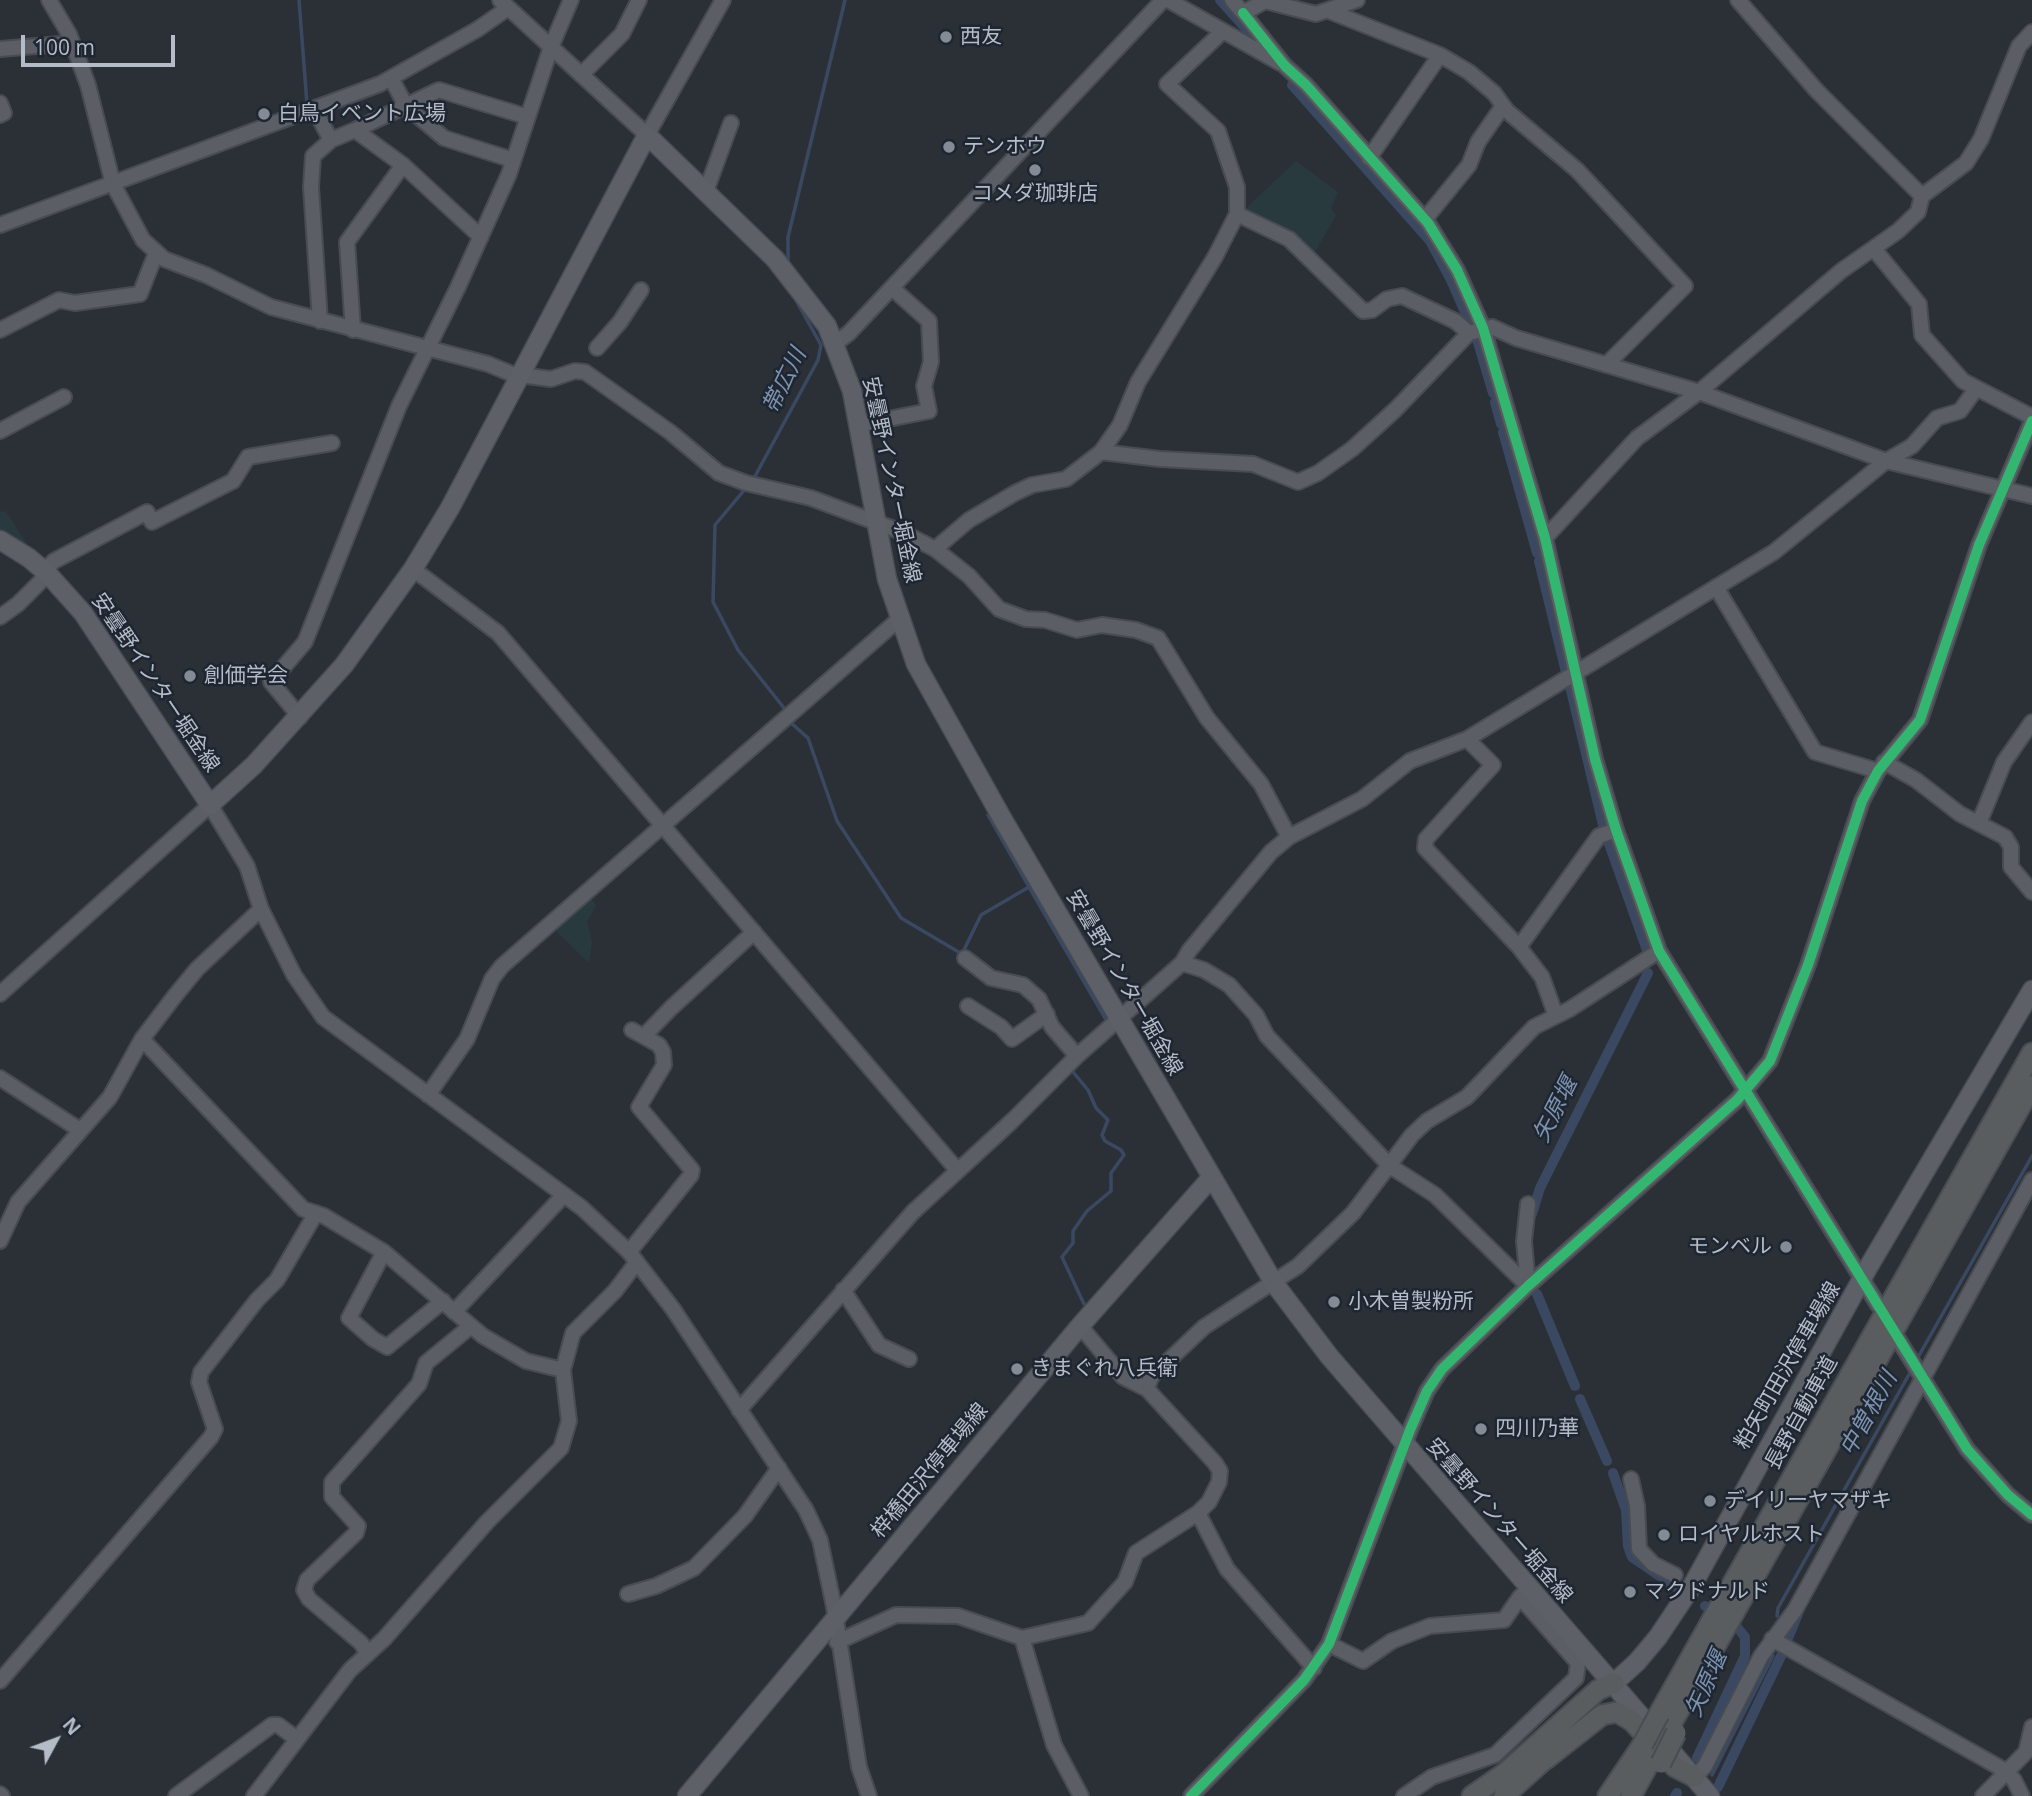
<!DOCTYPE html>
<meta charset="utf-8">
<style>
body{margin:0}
#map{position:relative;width:2032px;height:1796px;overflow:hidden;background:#2b3037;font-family:"Open Sans",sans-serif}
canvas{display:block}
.north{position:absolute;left:21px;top:1705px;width:70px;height:70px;-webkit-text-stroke:5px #1e2632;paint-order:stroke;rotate:49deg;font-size:19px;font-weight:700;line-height:28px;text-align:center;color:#b5bcc8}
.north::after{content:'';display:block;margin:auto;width:24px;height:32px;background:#b5bcc8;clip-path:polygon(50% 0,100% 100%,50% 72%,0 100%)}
.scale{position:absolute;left:21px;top:35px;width:154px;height:32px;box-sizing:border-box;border:4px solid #b5bcc8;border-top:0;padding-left:9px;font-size:21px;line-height:24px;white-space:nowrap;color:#b5bcc8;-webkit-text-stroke:5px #1e2632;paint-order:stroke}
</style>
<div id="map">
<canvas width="2032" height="1796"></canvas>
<div class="north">N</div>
<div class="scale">100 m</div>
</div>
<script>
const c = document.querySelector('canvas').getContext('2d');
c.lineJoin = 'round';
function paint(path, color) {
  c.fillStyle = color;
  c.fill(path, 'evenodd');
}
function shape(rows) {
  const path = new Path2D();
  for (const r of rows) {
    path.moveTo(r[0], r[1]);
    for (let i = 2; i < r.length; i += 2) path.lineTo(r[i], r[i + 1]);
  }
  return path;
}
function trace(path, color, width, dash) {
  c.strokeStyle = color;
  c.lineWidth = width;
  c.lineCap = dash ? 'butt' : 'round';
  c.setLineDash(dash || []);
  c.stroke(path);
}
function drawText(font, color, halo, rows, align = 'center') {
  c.font = font + ' "Open Sans","Noto Sans JP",sans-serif';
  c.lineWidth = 5;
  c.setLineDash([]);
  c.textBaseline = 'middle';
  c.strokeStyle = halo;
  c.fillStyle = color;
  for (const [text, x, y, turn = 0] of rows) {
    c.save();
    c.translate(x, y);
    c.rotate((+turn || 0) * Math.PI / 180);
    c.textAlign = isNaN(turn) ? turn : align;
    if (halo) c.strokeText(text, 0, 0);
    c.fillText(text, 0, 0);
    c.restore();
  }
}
paint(shape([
 [1296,161,1338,192,1331,208,1336,215,1313,256,1242,212],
 [4,511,7,513,30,549,0,531,0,512],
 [591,899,596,905,587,922,592,942,589,963,555,930]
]), '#283a3d');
trace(shape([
 [299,0,307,104],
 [788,264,788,237,845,0],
 [753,480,818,360,821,345,788,286],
 [746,488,715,525,713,602,738,650,784,708],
 [790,722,808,738,837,821,901,918,962,954,981,915,1029,887,1108,1023],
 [988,815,1029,887],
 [1074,1065,1073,1072,1088,1090,1096,1108,1108,1120,1102,1135,1105,1141,1121,1150,1124,1155,1111,1173,1111,1191,1087,1211,1073,1231,1073,1243,1062,1257,1084,1304],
 [1917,1359,2032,1156],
 [1777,1616,1778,1608,1912,1369],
 [1712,1775,1773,1656]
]), '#3a4961', 3.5);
trace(shape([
 [1220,0,1257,41],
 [1292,85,1430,241,1451,280,1472,328],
 [1477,339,1493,393],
 [1495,402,1501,424],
 [1503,432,1537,553],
 [1539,561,1566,672],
 [1569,682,1604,829],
 [1607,838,1648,953],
 [1532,1214,1540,1188,1648,973],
 [1537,1294,1575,1386],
 [1580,1399,1607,1461],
 [1613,1473,1626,1510,1628,1546,1632,1557,1676,1587],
 [1705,1606,1707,1607],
 [1786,1643,1798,1614],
 [1697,1758,1745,1656,1745,1637,1737,1627],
 [1718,1787,1782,1654],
 [1675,1796,1677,1793]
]), '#3a4961', 10);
const minor = shape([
 [49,0,69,34,88,85,113,184,143,240,164,259,206,275,271,307,488,364,512,374,551,379,575,371,585,372,670,432,719,473,746,483,811,498,902,532,935,549,969,576,999,609,1026,619,1045,620,1077,630,1102,625,1136,630,1158,638,1207,718,1261,784,1289,837],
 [500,0,647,135,723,0],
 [1168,0,1280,63],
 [1232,0,1243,13,1265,1,1316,14,1357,0],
 [1738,0,1817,91,1922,196],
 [1329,11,1440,55,1469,72,1494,93,1507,111,1577,170,1685,286,1606,365],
 [1243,13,1285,66,1306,85,1428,223,1457,270,1483,328,1545,538,1595,759,1616,830,1659,951,1878,1305],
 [0,49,72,43],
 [581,75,622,34,639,0],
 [391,78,406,106,444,138,513,160],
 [0,103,4,113,0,115],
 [314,109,331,140,355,130,403,165,481,237],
 [355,130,439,90,528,117],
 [1369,158,1440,55],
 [706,191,731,123],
 [1237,214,1289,239,1363,311,1372,310,1387,299,1402,296,1455,321,1469,333],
 [1425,219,1469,165,1478,142,1503,106],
 [0,225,380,84,478,29,508,8],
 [1874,249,1919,304,1922,335,1963,381,2032,417],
 [320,321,311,187,313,156,331,140],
 [0,330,59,300,75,303,140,294,156,253],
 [353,330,347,242,403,165],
 [836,343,849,333,1163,0],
 [597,348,620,322,641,290],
 [858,425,929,411,924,386,931,362,929,321,892,288],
 [0,431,64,397],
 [1101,452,1160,459,1253,464,1298,482,1318,473,1352,449,1395,410,1469,333,1492,327,1516,338,1699,392,1886,461,2032,496],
 [1545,538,1637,438,1699,392,1841,271,1898,231,1918,212,1922,196,1966,163,1981,139,2019,46,2032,32],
 [935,549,969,520,1015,493,1032,485,1066,479,1101,452,1120,425,1138,382,1215,257,1237,214,1237,187,1218,131,1167,84,1221,33],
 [413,569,498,633,958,1171],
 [44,571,54,561,147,512,152,522,233,481,248,457,332,443],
 [1716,587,1815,752,1878,771],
 [0,617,18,604,48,574],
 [300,717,271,682,305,642,399,406,458,287,509,174,551,47,571,0],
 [1467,739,1493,765,1426,839,1425,848,1519,947,1542,977,1556,1016],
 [1884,762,1916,780,1960,814,2005,837,2011,847,2011,867,2032,892],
 [1979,823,2004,762,2032,722],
 [1519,947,1599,836,1616,830],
 [965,958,991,978,1023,985,1039,999,1052,1027,1077,1056],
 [1182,963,1204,970,1229,985,1256,1015,1267,1036,1390,1166,1435,1195,1528,1286],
 [0,994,210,805,247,866,261,909,294,975,323,1017,582,1208,629,1252,673,1309,806,1510,820,1540,834,1607,859,1767,869,1796],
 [968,1006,1001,1027,1012,1039,1047,1014],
 [644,1036,671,1008,754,932],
 [142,1039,303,1209,324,1216,384,1252,483,1336,526,1361,563,1370],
 [0,1078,80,1130],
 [428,1095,467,1039,492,979,502,966,898,620],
 [1528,1204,1524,1241,1528,1286],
 [0,1241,18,1202,110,1097,142,1039,174,997,197,969,261,909],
 [384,1252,349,1318,373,1339,387,1347,443,1301],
 [629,1252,691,1175,692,1170,639,1107,664,1065,663,1052,659,1045,632,1030],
 [843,1290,879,1345,909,1359],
 [454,1312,563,1196],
 [1898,1339,1967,1449,2008,1495,2032,1515],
 [1147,1389,1151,1377,1204,1327,1298,1266,1353,1213,1412,1135,1427,1121,1467,1097,1534,1027,1570,1009,1659,951],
 [739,1410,913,1212,1012,1121,1077,1056,1182,963,1189,951,1271,852,1289,837,1362,799,1410,761,1467,739,1774,552,1886,461,1912,446,1937,418,1960,411,1976,389],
 [1631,1479,1637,1506,1639,1549,1653,1564,1675,1575],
 [1198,1513,1227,1569,1314,1668],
 [628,1594,656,1586,694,1568,745,1516,779,1468],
 [1022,1638,1054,1745,1081,1796],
 [1772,1639,2004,1770,2014,1780,2022,1796],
 [837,1642,896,1615,958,1616,1022,1638,1088,1623,1125,1582,1136,1553,1198,1513,1209,1502,1219,1482,1220,1471,1215,1463,1147,1389,1123,1377,1080,1326],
 [1329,1644,1363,1661,1392,1641,1430,1626,1504,1620,1520,1597],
 [368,1654,361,1643,309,1599,304,1590,307,1580,356,1533,358,1526,332,1497,332,1482,419,1384,426,1363,471,1326],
 [0,1681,211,1437,215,1429,199,1382,201,1372,257,1300,277,1280,316,1213],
 [1695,1777,1705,1766,1761,1656,1795,1610,2032,1180],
 [0,1794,2,1796],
 [176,1796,272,1725,278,1725,297,1739],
 [254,1796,350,1670,384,1639,487,1522,561,1448,569,1421,563,1370,573,1333,615,1291,637,1262],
 [1191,1796,1304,1680,1329,1644,1410,1430,1427,1391,1442,1369,1528,1286,1737,1100,1770,1061,1808,965,1862,801,1878,771,1920,720,1979,545,2032,421],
 [1404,1796,1432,1777,1495,1755,1576,1678,1578,1663,1520,1597,1531,1587],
 [1983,1796,2026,1752,2032,1727]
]);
const major = shape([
 [0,540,29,558,48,574,83,613,210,805,254,765,344,665,413,569,450,508,647,135,775,259,827,326,852,391,887,579,916,664,1002,818,1274,1283,1329,1356,1710,1796],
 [1614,1683,1637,1662,1658,1637,1692,1586,1869,1266,2032,990],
 [687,1796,1080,1326,1211,1178]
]);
const highway = shape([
 [1659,1714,2032,1053],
 [1670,1726,2032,1086],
 [1546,1759,1602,1715,1617,1712,1632,1721,1675,1767,1695,1777],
 [1472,1796,1505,1773,1598,1690,1614,1683],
 [1504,1796,1554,1751],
 [1608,1796,1643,1744],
 [1631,1796,1653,1756]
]);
trace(minor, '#484c52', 18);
trace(major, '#484c54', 21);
trace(highway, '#484c53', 23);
trace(minor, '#5b5e65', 14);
trace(major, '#5d6167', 18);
trace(highway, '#5a5d5f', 19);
const highwayBridge = shape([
 [1643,1744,1659,1714],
 [1661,1763,1676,1733]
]);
trace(highwayBridge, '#484c53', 23, []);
trace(highwayBridge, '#5a5d5f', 19);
trace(shape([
 [1243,13,1285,66,1306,85,1428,223,1457,270,1483,328,1545,538,1595,759,1616,830,1659,951,1967,1449,2008,1495,2032,1515],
 [1191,1796,1304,1680,1329,1644,1410,1430,1427,1391,1442,1369,1528,1286,1737,1100,1770,1061,1808,965,1862,801,1878,771,1920,720,1979,545,2032,421]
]), '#33b770', 10);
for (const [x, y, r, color] of [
 [946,37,7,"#858b95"],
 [264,114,7,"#858b95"],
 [949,147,7,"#858b95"],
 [1035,170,7,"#858b95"],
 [190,676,7,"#858b95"],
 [1786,1247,7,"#858b95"],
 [1334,1302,7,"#858b95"],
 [1017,1369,7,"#858b95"],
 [1481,1429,7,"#858b95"],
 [1710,1501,7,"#858b95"],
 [1664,1535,7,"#858b95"],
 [1630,1592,7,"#858b95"]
]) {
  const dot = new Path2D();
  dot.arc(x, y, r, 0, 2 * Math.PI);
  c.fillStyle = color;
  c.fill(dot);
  trace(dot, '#1e2632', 2.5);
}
drawText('21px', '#b5bcc8', '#1e2632', [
 ["西友",960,37],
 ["白鳥イベント広場",278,114],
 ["テンホウ",963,147],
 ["コメダ珈琲店",1035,194,"center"],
 ["創価学会",204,676],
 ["モンベル",1772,1247,"right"],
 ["小木曽製粉所",1348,1302],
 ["きまぐれ八兵衛",1031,1369],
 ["四川乃華",1495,1429],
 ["デイリーヤマザキ",1724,1501],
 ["ロイヤルホスト",1678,1535],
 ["マクドナルド",1644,1592]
], 'left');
drawText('21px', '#b5bcc8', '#1e2632', [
 ["安曇野インター堀金線",891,480,78],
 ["安曇野インター堀金線",155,683,56],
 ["安曇野インター堀金線",1124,983,60],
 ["粕矢町田沢停車場線",1788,1366,-60],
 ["長野自動車道",1802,1413,-61],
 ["梓橋田沢停車場線",930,1471,-50],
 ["安曇野インター堀金線",1499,1521,49]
]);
drawText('italic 23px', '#7d92af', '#1e2632', [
 ["帯広川",785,381,-64],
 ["矢原堰",1556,1110,-63],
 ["中曽根川",1869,1414,-61],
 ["矢原堰",1707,1684,-66]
]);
</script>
